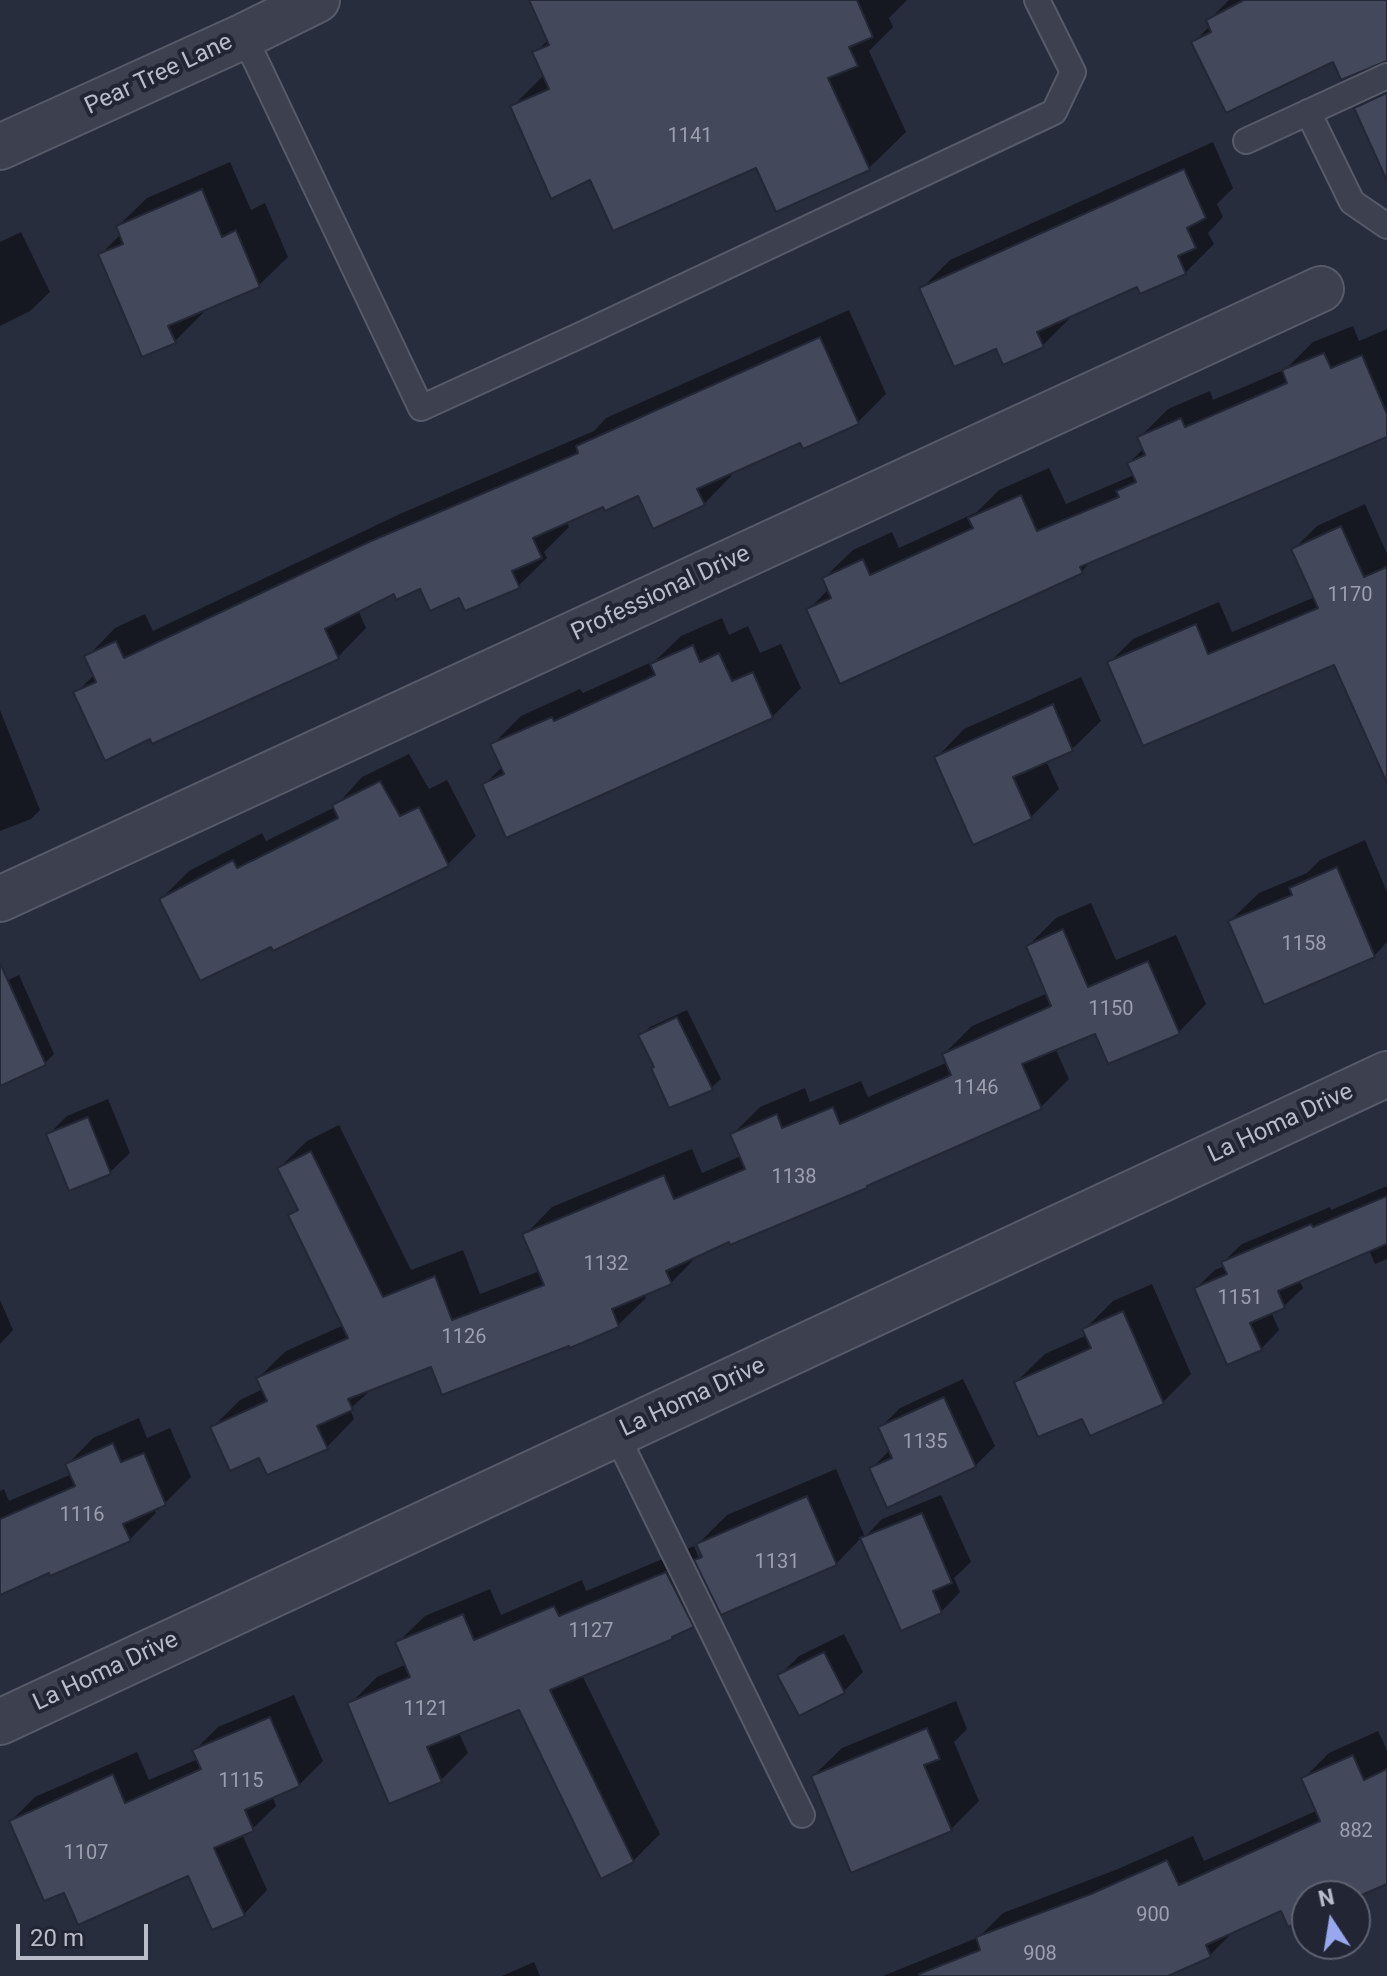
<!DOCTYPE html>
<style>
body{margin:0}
#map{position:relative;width:1387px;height:1976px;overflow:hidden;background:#282d3e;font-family:Roboto,sans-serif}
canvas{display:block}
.north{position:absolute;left:1291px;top:1880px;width:80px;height:80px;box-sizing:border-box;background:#212534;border:2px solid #5e6170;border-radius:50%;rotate:348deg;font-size:22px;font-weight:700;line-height:32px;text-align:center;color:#b9bcc9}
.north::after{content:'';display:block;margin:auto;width:28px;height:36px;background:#99a8ee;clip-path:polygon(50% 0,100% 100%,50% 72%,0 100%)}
.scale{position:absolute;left:16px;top:1924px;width:132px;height:36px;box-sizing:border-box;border:4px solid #b9bcc9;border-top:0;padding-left:10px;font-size:24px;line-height:28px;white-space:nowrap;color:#b9bcc9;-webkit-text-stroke:6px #212534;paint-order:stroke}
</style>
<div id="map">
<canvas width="1387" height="1976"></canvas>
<div class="north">N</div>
<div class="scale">20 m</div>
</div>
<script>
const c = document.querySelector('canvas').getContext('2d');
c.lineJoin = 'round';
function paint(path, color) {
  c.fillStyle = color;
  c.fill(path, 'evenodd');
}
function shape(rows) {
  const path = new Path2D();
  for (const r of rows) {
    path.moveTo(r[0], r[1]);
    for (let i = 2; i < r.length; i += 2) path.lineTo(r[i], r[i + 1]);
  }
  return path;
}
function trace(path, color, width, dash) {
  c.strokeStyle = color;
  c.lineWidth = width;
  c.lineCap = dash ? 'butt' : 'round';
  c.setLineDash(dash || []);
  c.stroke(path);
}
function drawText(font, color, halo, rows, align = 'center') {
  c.font = font + ' Roboto,sans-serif';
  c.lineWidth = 8;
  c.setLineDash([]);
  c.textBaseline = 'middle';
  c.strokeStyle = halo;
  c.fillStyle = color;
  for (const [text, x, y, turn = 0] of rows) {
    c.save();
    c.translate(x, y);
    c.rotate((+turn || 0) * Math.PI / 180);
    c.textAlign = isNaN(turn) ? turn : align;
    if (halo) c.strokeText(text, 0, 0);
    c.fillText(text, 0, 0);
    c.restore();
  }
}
paint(shape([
 [542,0,907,0,889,18,893,27,869,51,906,132,869,168,777,210,757,165,591,178,512,107,545,74,535,53,549,39],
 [1229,0,1387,0,1387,59,1334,60,1193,43,1210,26,1208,21],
 [1387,79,1387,176,1356,108],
 [1213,142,1233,188,1217,204,1223,217,1208,233,1214,244,1185,273,1138,284,1070,315,1071,317,1043,345,997,346,921,289,950,260],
 [230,162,251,210,265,203,288,257,259,285,202,309,203,313,175,341,100,255,121,234,118,226,147,198],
 [21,232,50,292,30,311,0,326,0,242],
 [849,310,886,394,858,422,801,441,731,472,732,475,704,504,639,493,604,504,566,521,569,527,544,552,547,558,518,586,460,595,421,587,395,591,358,610,366,628,338,657,151,737,76,693,95,674,87,657,115,628,145,614,153,631,402,513,594,431,606,418],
 [1353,326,1359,341,1387,329,1387,435,1094,558,1082,571,809,609,829,589,824,578,853,550,892,532,899,548,977,512,999,490,1049,468,1066,504,1134,475,1129,463,1144,448,1140,437,1168,409,1210,391,1213,400,1286,369,1313,342],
 [1365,504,1387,554,1387,777,1335,663,1110,662,1133,639,1219,602,1232,632,1315,597,1294,549,1317,526],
 [722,618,729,635,748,626,760,653,781,644,801,688,772,717,484,785,503,766,493,744,521,716,580,689,583,693,656,660,681,636],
 [1081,677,1101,721,1072,749,1046,761,1059,789,1030,818,936,758,964,729],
 [1010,768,1028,808,1024,808,1007,769],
 [0,710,40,810,31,819,0,831],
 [409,754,429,789,447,780,476,836,448,864,161,899,189,871,262,833,266,841,335,807,362,777],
 [1365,840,1387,892,1387,942,1374,956,1230,921,1259,893,1307,873,1320,860],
 [1091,903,1116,960,1176,935,1206,1004,1179,1032,1096,1031,1055,1048,1069,1079,1041,1107,730,1239,698,1255,671,1283,644,1294,646,1298,618,1325,432,1365,374,1387,350,1409,354,1419,327,1447,260,1455,213,1427,240,1400,263,1389,258,1378,286,1351,344,1325,291,1216,299,1208,279,1168,307,1141,339,1125,411,1270,463,1250,480,1294,540,1271,525,1235,552,1207,692,1149,702,1173,741,1156,732,1135,760,1107,805,1088,810,1102,861,1081,868,1097,948,1062,944,1054,972,1026,1048,993,1028,946,1056,918],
 [19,975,54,1054,45,1063,0,1084,0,984],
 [687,1010,721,1079,711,1088,656,1066,641,1036,650,1027],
 [108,1099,130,1153,110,1172,70,1189,48,1135,67,1116],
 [1387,1186,1387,1259,1375,1264,1369,1250,1299,1280,1303,1288,1284,1306,1271,1312,1279,1330,1261,1349,1196,1288,1215,1270,1225,1266,1223,1262,1242,1244,1330,1207,1331,1210],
 [1152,1284,1191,1374,1162,1403,1083,1416,1016,1382,1045,1354,1087,1335,1085,1329,1113,1301],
 [0,1300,13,1330,0,1344],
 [963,1379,995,1446,975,1466,871,1469,890,1450,880,1428,900,1408],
 [139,1418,147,1438,170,1428,191,1477,165,1503,153,1508,156,1513,130,1539,50,1570,0,1592,0,1491,4,1489,9,1501,72,1474,68,1464,93,1438],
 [836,1469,865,1537,882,1519,941,1495,971,1562,954,1578,960,1592,941,1612,902,1628,862,1537,836,1564,717,1601,693,1626,582,1675,660,1834,633,1861,520,1708,459,1733,468,1753,441,1780,350,1704,377,1677,407,1664,398,1642,425,1616,490,1589,501,1615,582,1580,586,1591,694,1546,699,1558,703,1554,698,1544,727,1515],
 [844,1634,863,1672,844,1691,799,1713,780,1675,799,1656],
 [294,1695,323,1761,299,1785,272,1796,276,1806,252,1829,242,1834,267,1890,244,1914,189,1874,65,1890,11,1821,35,1797,137,1752,149,1780,198,1759,195,1750,218,1727],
 [956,1701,967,1729,954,1742,979,1801,951,1829,813,1776,842,1748],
 [1378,1731,1387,1750,1387,1882,1355,1896,1307,1896,1307,1918,1282,1908,1236,1929,1210,1955,1163,1976,883,1976,979,1937,1003,1913,1118,1869,1193,1836,1204,1861,1318,1810,1304,1778,1329,1753],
 [534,1962,540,1976,502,1976]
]), '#0007');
const building = shape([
 [529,0,857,0,873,37,849,47,858,66,828,78,870,170,776,212,756,168,613,231,590,180,551,199,510,106,549,89,532,52,549,45,529,0],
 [1244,0,1387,0,1387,61,1341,80,1333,62,1226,113,1191,42,1211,32,1206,20,1244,0],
 [1387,93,1387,181,1354,108,1387,93],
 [1184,169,1206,218,1187,228,1196,248,1178,256,1186,274,1140,294,1137,287,1037,332,1044,347,1003,365,996,349,954,367,919,288,1184,169],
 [202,189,222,237,236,230,260,287,168,326,176,343,142,357,98,254,123,244,116,226,202,189],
 [820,337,859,424,803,449,800,443,697,489,705,505,653,529,638,496,605,511,603,507,533,538,542,558,512,571,520,588,465,611,459,598,430,611,420,589,396,600,394,594,325,629,339,659,152,744,150,739,105,761,73,692,96,682,84,656,116,641,124,658,371,541,578,453,576,446,820,337],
 [1324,353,1331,368,1362,355,1387,414,1387,437,1080,567,1083,573,840,684,806,609,831,598,822,578,863,559,870,575,973,528,968,518,1021,495,1037,531,1119,497,1116,491,1136,482,1127,463,1145,455,1137,437,1181,418,1185,427,1287,383,1282,370,1324,353],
 [1341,526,1364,577,1387,567,1387,783,1334,665,1143,746,1107,662,1196,624,1208,654,1318,608,1291,549,1341,526],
 [693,645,700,662,719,653,732,681,753,672,773,718,506,838,482,784,504,774,490,744,552,717,554,721,655,675,650,664,693,645],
 [1053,704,1073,751,1013,777,1032,819,973,845,934,757,1053,704],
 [380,781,400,816,419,807,449,866,273,951,271,947,200,981,159,899,233,860,237,868,338,818,332,805,380,781],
 [1337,867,1375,957,1264,1005,1228,921,1292,895,1289,888,1337,867],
 [1063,929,1088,987,1148,961,1180,1034,1108,1064,1095,1034,1022,1064,1042,1109,867,1186,867,1188,730,1245,729,1242,666,1271,672,1284,612,1309,619,1327,570,1348,569,1346,442,1395,431,1367,348,1399,353,1410,317,1426,328,1449,267,1475,259,1458,230,1471,210,1427,267,1401,256,1378,348,1338,288,1215,298,1210,277,1168,311,1151,383,1297,435,1276,452,1320,544,1285,522,1234,664,1175,674,1199,745,1169,730,1134,777,1114,782,1128,833,1107,840,1124,951,1075,942,1054,1051,1006,1026,946,1063,929],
 [0,963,46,1065,0,1086,0,963],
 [677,1017,713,1090,669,1108,651,1068,654,1067,638,1035,677,1017],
 [88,1117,111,1174,69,1191,46,1134,88,1117],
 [1387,1196,1387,1244,1278,1291,1285,1308,1250,1323,1262,1350,1227,1365,1194,1288,1227,1274,1221,1262,1311,1224,1313,1227,1387,1196],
 [1123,1311,1164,1404,1090,1436,1082,1419,1038,1437,1014,1382,1091,1348,1082,1329,1123,1311],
 [944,1397,976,1467,887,1508,869,1468,892,1458,878,1427,944,1397],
 [113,1443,121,1462,144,1453,166,1505,123,1524,131,1541,50,1576,49,1573,0,1595,0,1519,75,1486,65,1464,113,1443],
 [807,1496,837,1565,721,1615,694,1560,702,1557,696,1544,807,1496],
 [922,1513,952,1583,933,1591,942,1613,901,1631,860,1538,922,1513],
 [666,1572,694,1627,672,1637,673,1639,550,1690,634,1862,601,1879,519,1710,427,1747,442,1782,389,1804,347,1703,410,1677,395,1642,463,1614,474,1640,554,1606,559,1616,666,1572],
 [824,1652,845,1693,799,1716,777,1675,824,1652],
 [270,1717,300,1786,245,1810,254,1831,214,1848,245,1916,212,1930,188,1876,78,1925,64,1893,44,1901,9,1821,113,1774,125,1803,201,1769,192,1750,270,1717],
 [927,1728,940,1759,924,1765,952,1831,851,1873,811,1776,927,1728],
 [1353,1755,1364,1780,1387,1769,1387,1884,1355,1898,1355,1896,1307,1896,1307,1919,1288,1927,1281,1911,1206,1945,1211,1957,1168,1976,920,1976,919,1974,980,1950,976,1937,1091,1894,1167,1860,1179,1885,1320,1821,1301,1778,1353,1755]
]);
paint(building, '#43485b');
trace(building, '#232736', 2);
const lane = shape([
 [244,36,421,408,583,334,1054,112,1073,72,1037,0],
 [1308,112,1352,202,1387,226],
 [1246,141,1387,76],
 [616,1434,802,1815]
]);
const street = shape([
 [0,147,244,36,317,0],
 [0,899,1321,289],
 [0,1722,1387,1074]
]);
trace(lane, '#575b69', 28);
trace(street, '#575b69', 48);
trace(lane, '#3c404f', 24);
trace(street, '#3c404f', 44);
drawText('20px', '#9c9fae', null, [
 ["1141",690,137],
 ["1170",1350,596],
 ["1158",1304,945],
 ["1150",1111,1010],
 ["1146",976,1089],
 ["1138",794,1178],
 ["1132",606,1265],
 ["1151",1240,1299],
 ["1126",464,1338],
 ["1135",925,1443],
 ["1116",82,1516],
 ["1131",777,1563],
 ["1127",591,1632],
 ["1121",426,1710],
 ["1115",241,1782],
 ["882",1356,1832],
 ["1107",86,1854],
 ["900",1153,1916],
 ["908",1040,1955]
]);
drawText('24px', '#b9bcc9', '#212534', [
 ["Pear Tree Lane",159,75,-25],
 ["Professional Drive",661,594,-25],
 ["La Homa Drive",1281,1124,-25],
 ["La Homa Drive",693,1398,-25],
 ["La Homa Drive",106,1672,-25]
]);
</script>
